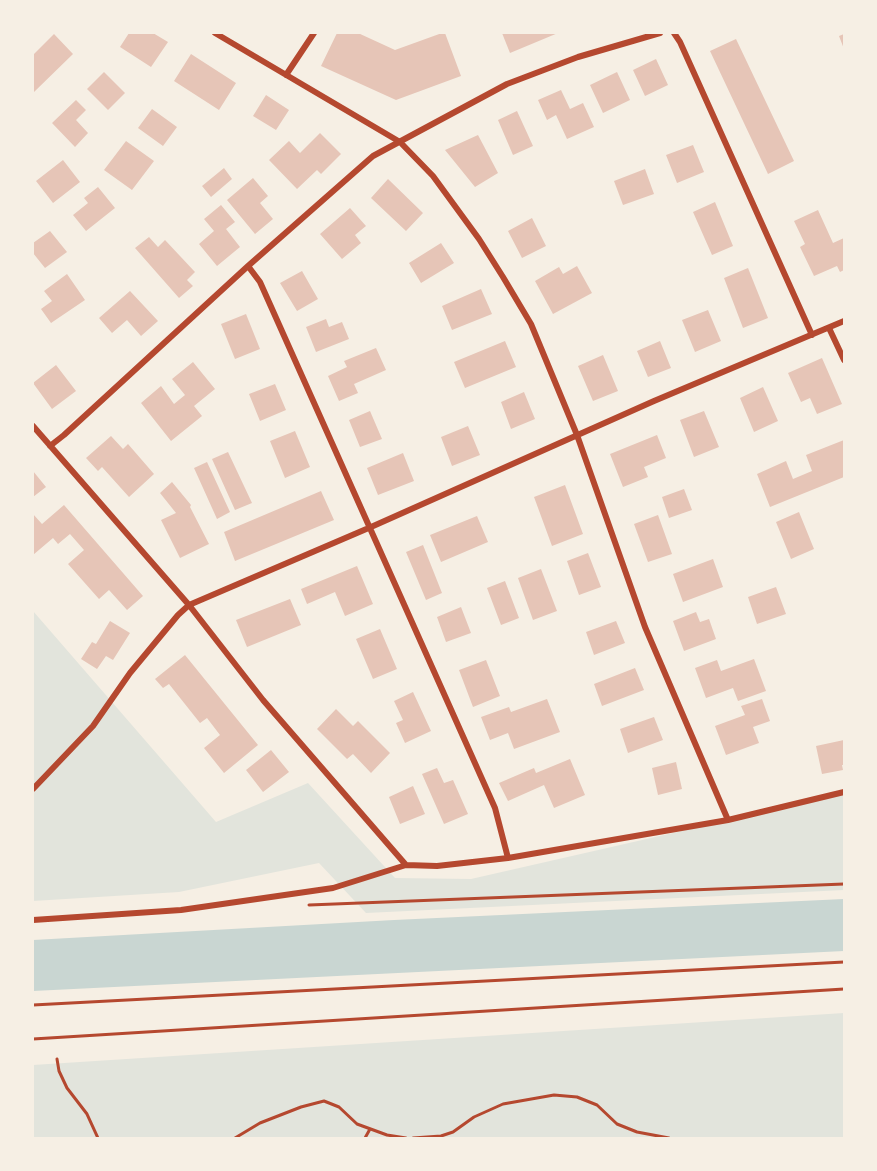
<!DOCTYPE html>
<style>
body{margin:0}
#map{position:relative;width:877px;height:1171px;overflow:hidden;background:#f6efe4;font-family:Raleway,sans-serif}
canvas{display:block}
.frame{position:absolute;inset:0;border:34px solid #f6efe4;pointer-events:none}
</style>
<div id="map">
<canvas width="877" height="1171"></canvas>
<div class="frame"></div>
</div>
<script>
const c = document.querySelector('canvas').getContext('2d');
c.lineJoin = 'round';
function paint(path, color) {
  c.fillStyle = color;
  c.fill(path, 'evenodd');
}
function shape(rows) {
  const path = new Path2D();
  for (const r of rows) {
    path.moveTo(r[0], r[1]);
    for (let i = 2; i < r.length; i += 2) path.lineTo(r[i], r[i + 1]);
  }
  return path;
}
function trace(path, color, width, dash) {
  c.strokeStyle = color;
  c.lineWidth = width;
  c.lineCap = dash ? 'butt' : 'round';
  c.setLineDash(dash || []);
  c.stroke(path);
}
paint(shape([
 [33,611,216,822,308,783,395,878,471,879,844,794,844,890,366,913,319,863,179,892,33,901],
 [844,1013,844,1138,33,1138,33,1065]
]), '#e2e4dc');
paint(shape([
 [844,899,844,951,33,991,33,940,394,920]
]), '#c9d6d2');
paint(shape([
 [129,33,153,33,168,42,151,67,120,47],
 [337,33,358,33,395,50,442,33,445,33,461,76,396,100,321,66],
 [502,33,558,33,510,53],
 [54,34,73,54,33,93,33,55],
 [844,34,844,49,839,36],
 [736,39,794,161,768,174,710,51],
 [191,54,236,83,219,110,174,81],
 [656,59,668,85,645,96,633,70],
 [104,72,125,93,108,110,87,89],
 [617,72,630,100,603,113,590,85],
 [561,90,570,109,583,103,594,127,567,139,556,115,547,120,538,100],
 [266,95,289,110,276,130,253,116],
 [76,100,86,110,76,120,88,133,75,147,52,123],
 [152,109,177,127,163,146,138,128],
 [517,111,533,146,513,155,498,120],
 [320,133,341,154,321,174,317,170,297,189,269,160,289,141,300,153],
 [478,135,498,173,475,187,445,150],
 [126,141,154,161,132,190,104,170],
 [693,145,704,172,677,183,666,155],
 [63,160,80,182,53,203,36,181],
 [224,168,232,179,211,197,202,186],
 [645,169,654,194,623,205,614,181],
 [253,178,268,196,260,203,273,219,255,234,227,200],
 [388,179,423,213,406,231,371,198],
 [98,187,115,208,86,231,73,215,88,203,84,198],
 [715,202,733,246,712,255,693,212],
 [221,205,235,222,226,229,240,247,217,266,199,244,214,231,204,219],
 [350,208,366,226,355,235,361,243,342,259,320,234],
 [818,210,833,243,844,238,844,270,840,272,837,266,814,276,800,247,805,244,794,221],
 [532,218,546,246,522,258,508,231],
 [50,231,67,252,45,268,33,253,33,243],
 [149,237,158,247,165,240,195,272,187,280,193,286,179,298,135,248],
 [441,243,454,263,421,283,409,263],
 [577,266,592,293,553,314,535,281,559,267,563,274],
 [748,268,768,318,743,328,724,278],
 [302,271,318,299,297,311,280,283],
 [67,274,85,300,51,323,41,309,52,301,44,291],
 [481,289,492,314,452,330,442,306],
 [130,291,158,321,141,336,127,320,112,333,99,318],
 [708,310,721,341,695,352,682,320],
 [246,314,260,349,235,359,221,324],
 [326,319,329,327,342,322,349,339,316,352,306,327],
 [505,341,516,367,465,388,454,362],
 [660,341,671,368,648,377,637,351],
 [376,348,386,370,354,384,358,393,339,401,328,376,347,367,344,361],
 [603,355,618,391,593,401,578,366],
 [822,358,842,404,817,414,810,398,801,402,788,373],
 [193,362,215,389,194,406,202,416,171,441,141,403,161,386,174,404,185,395,172,379],
 [56,365,76,391,52,409,33,383],
 [275,384,286,410,260,421,249,394],
 [763,387,778,421,754,432,740,398],
 [524,392,535,419,511,429,501,402],
 [370,411,382,439,360,447,349,420],
 [704,411,719,447,694,457,680,420],
 [468,426,480,455,452,466,441,437],
 [295,431,310,467,285,478,270,441],
 [657,435,666,458,644,467,648,477,623,487,610,454],
 [111,436,123,449,128,444,154,474,129,497,102,467,98,471,86,458],
 [844,440,844,477,770,507,757,474,786,461,793,479,812,471,806,455],
 [228,452,252,503,235,510,212,459],
 [403,453,414,481,378,495,367,468],
 [207,462,230,512,217,519,194,468],
 [33,471,46,487,33,497],
 [172,482,191,505,190,507,209,544,180,558,161,520,176,513,160,493],
 [565,485,583,534,552,546,534,497],
 [684,489,692,510,669,518,662,497],
 [321,491,334,520,235,561,224,532],
 [64,505,143,596,127,610,109,590,99,599,68,564,84,550,70,534,58,544,53,538,33,555,33,514,42,524],
 [799,512,814,549,791,559,776,522],
 [658,515,672,554,648,562,634,524],
 [477,516,488,542,441,562,430,535],
 [423,545,442,593,426,600,406,552],
 [588,553,601,587,579,595,567,561],
 [713,559,723,587,683,602,673,574],
 [357,566,373,604,345,616,335,592,307,604,301,589],
 [541,569,557,611,533,620,518,578],
 [505,581,519,618,501,625,487,588],
 [776,587,786,614,757,624,748,597],
 [290,599,301,625,247,647,236,620],
 [461,607,471,633,446,642,437,617],
 [696,612,700,622,709,619,716,639,684,651,673,621],
 [110,621,130,633,113,660,106,656,97,669,81,659,92,642,96,644],
 [616,621,625,643,594,655,586,632],
 [380,629,397,669,373,679,356,639],
 [185,655,258,745,224,773,204,748,220,735,207,718,200,723,169,684,163,688,155,679],
 [754,659,766,691,738,701,733,688,706,698,695,668,717,660,721,671],
 [486,660,500,696,473,707,459,670],
 [635,668,644,690,602,706,594,684],
 [413,692,431,731,405,743,396,723,403,720,394,701],
 [547,699,560,732,514,749,508,733,490,740,481,717,509,707,511,712],
 [762,699,770,721,753,727,759,743,726,755,715,726,745,715,741,706],
 [336,709,353,726,358,721,390,753,371,773,353,754,347,759,317,729],
 [654,717,663,740,628,753,620,729],
 [844,740,844,765,842,765,843,770,822,774,816,746],
 [271,750,289,772,263,792,246,770],
 [570,759,585,795,554,808,544,785,508,801,499,783,534,768,536,773],
 [676,762,682,789,658,795,652,768],
 [437,768,444,783,453,780,468,814,444,824,422,774],
 [413,786,425,814,400,824,389,797]
]), '#e6c5b7');
trace(shape([
 [309,905,844,884],
 [33,1005,844,962],
 [33,1039,844,989],
 [57,1059,59,1071,67,1088,87,1114,98,1138],
 [235,1138,260,1123,301,1107,324,1101,339,1107,357,1124,387,1135,406,1138],
 [365,1138,370,1129],
 [413,1138,441,1136,453,1132,474,1117,503,1104,554,1095,577,1097,597,1105,617,1124,637,1132,669,1138]
]), '#b5482f', 3);
trace(shape([
 [215,33,400,142,433,176,479,239,503,277,531,324,577,435,645,627,728,820],
 [674,33,680,42,812,335],
 [286,75,314,33],
 [248,266,260,282,495,808,508,858],
 [829,328,844,360],
 [33,426,189,605,263,700,406,865],
 [50,446,64,435,248,266,373,156,507,84,578,57,660,33],
 [33,789,93,726,130,673,178,615,189,605,371,527,654,401,844,321],
 [33,920,181,910,333,888,406,865,437,866,508,858,728,820,844,792]
]), '#b5482f', 6);
</script>
